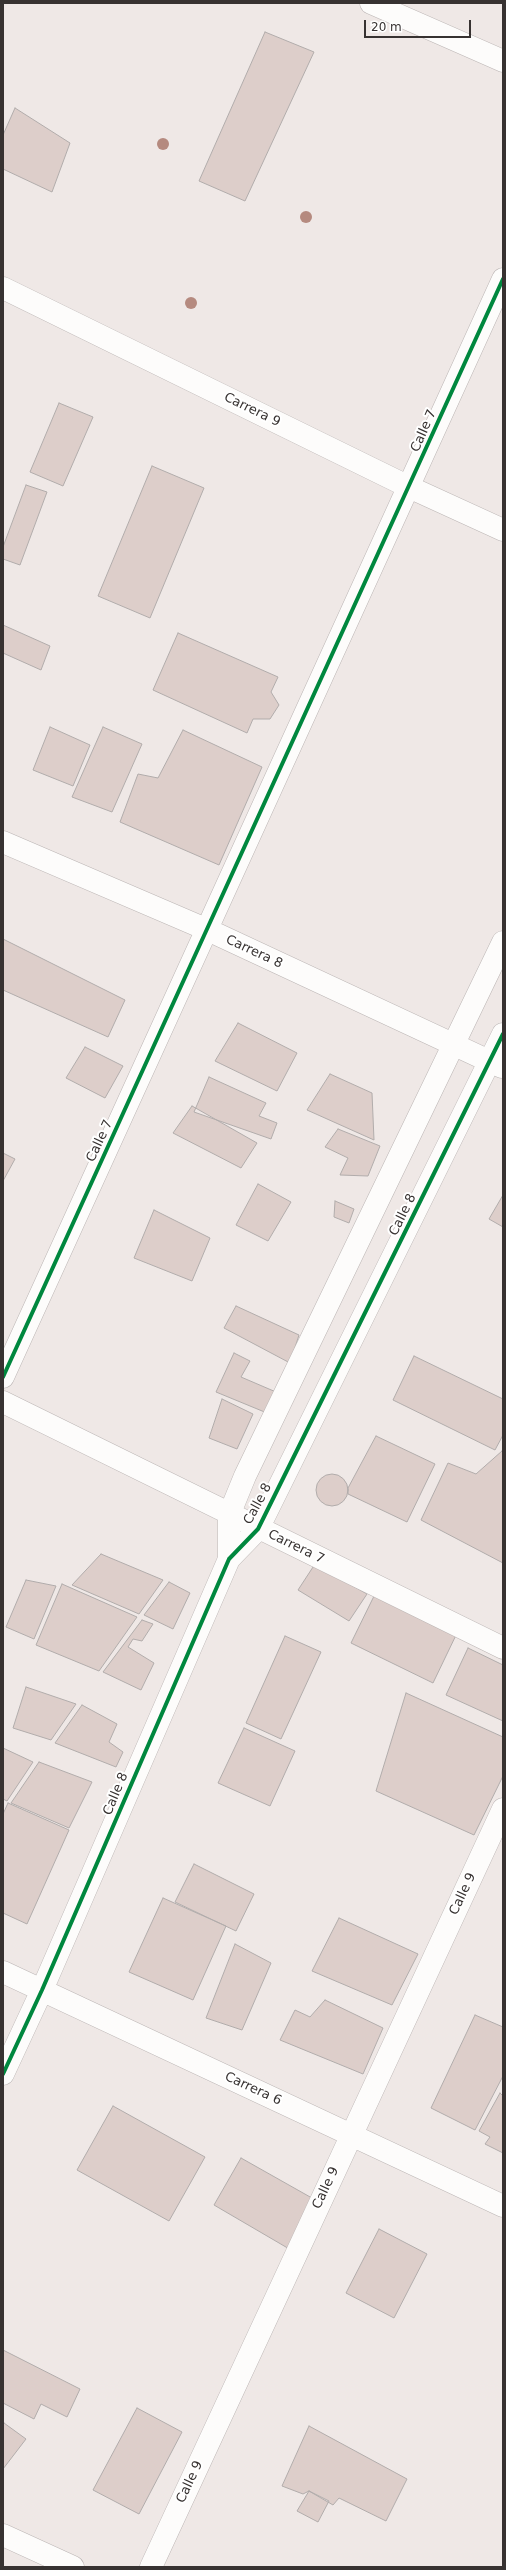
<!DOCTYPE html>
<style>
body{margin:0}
#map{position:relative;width:506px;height:2570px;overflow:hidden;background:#efe8e6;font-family:"DejaVu Sans",sans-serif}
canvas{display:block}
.frame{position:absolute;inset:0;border:4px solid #373231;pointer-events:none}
.scale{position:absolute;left:364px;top:20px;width:107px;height:18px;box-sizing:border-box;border:2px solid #373231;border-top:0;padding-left:5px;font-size:12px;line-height:14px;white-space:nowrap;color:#373231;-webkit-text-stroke:3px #fff;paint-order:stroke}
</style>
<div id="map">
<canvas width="506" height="2570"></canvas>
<div class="frame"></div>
<div class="scale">20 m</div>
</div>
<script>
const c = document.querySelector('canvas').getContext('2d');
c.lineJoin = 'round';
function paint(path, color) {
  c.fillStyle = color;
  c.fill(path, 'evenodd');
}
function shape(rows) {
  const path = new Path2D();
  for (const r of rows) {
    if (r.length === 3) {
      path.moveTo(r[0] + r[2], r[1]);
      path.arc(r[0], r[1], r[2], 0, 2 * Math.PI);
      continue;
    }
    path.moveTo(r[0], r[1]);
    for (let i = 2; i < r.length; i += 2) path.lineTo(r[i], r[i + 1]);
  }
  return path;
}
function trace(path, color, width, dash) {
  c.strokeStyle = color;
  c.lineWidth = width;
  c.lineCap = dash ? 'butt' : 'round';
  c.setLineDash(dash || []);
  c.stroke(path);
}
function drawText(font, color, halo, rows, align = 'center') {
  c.font = font + ' "DejaVu Sans",sans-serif';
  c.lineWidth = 4;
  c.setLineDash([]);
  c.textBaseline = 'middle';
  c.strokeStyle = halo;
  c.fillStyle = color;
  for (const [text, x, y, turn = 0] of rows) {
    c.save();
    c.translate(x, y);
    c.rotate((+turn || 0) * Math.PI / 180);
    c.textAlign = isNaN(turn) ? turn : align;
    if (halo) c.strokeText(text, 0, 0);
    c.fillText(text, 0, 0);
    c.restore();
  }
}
const building = shape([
 [265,32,314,52,245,201,199,181,265,32],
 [15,108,70,143,52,192,3,169,3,135,15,108],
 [59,403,93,417,63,486,30,472,59,403],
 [152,466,204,488,150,618,98,596,152,466],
 [26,485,47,492,20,565,3,559,3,547,26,485],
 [3,625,50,646,41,670,3,653,3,625],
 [178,633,278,677,271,692,279,705,270,719,253,719,247,733,153,690,178,633],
 [50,727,90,745,73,786,33,770,50,727],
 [103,727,142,744,112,812,72,797,103,727],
 [183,730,262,767,219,865,120,822,138,774,158,778,183,730],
 [3,939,125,1000,108,1037,3,990,3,939],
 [238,1023,297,1053,277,1091,215,1061,238,1023],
 [85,1047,123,1066,105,1098,66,1078,85,1047],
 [330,1074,372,1093,374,1140,307,1110,330,1074],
 [209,1077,266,1103,259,1116,277,1123,271,1139,194,1112,209,1077],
 [192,1106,257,1143,241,1168,173,1133,192,1106],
 [338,1129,380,1146,368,1176,340,1175,348,1158,325,1147,338,1129],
 [3,1153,15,1159,3,1181,3,1153],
 [258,1184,291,1202,268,1241,236,1225,258,1184],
 [503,1195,503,1227,489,1219,503,1195],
 [335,1201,354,1209,349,1223,334,1217,335,1201],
 [154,1210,210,1238,192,1281,134,1258,154,1210],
 [236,1306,299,1335,290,1363,224,1328,236,1306],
 [234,1353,250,1361,241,1377,276,1392,267,1413,216,1392,234,1353],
 [414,1356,503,1399,503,1435,495,1450,393,1400,414,1356],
 [222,1399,253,1414,237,1449,209,1438,222,1399],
 [376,1436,435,1464,407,1522,348,1494,348,1488,376,1436],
 [502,1451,503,1452,503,1563,421,1520,448,1463,476,1474,502,1451],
 [332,1490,16],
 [101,1554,163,1580,139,1614,72,1585,101,1554],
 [315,1564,367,1594,349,1621,298,1590,315,1564],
 [26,1580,56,1586,34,1639,6,1627,26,1580],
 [169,1582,190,1593,173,1629,144,1615,169,1582],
 [62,1584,137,1617,99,1671,36,1645,62,1584],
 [376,1592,458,1631,433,1683,351,1643,376,1592],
 [142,1620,153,1624,142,1641,133,1639,128,1647,154,1663,141,1690,103,1672,142,1620],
 [285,1636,321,1652,281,1739,246,1723,285,1636],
 [468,1648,503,1665,503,1721,446,1695,468,1648],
 [26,1687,76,1704,51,1740,13,1728,26,1687],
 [406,1693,503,1737,503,1776,474,1835,376,1791,406,1693],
 [82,1705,117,1724,109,1742,123,1752,116,1767,55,1743,82,1705],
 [244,1728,295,1751,270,1806,218,1783,244,1728],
 [3,1748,33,1762,7,1801,3,1799,3,1748],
 [39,1762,92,1782,69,1828,11,1803,39,1762],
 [8,1803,69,1830,27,1924,3,1913,3,1814,8,1803],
 [194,1864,254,1894,236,1931,175,1902,194,1864],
 [163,1898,226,1926,193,2000,129,1972,163,1898],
 [339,1918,418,1954,392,2005,312,1971,339,1918],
 [235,1944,271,1963,242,2030,206,2018,235,1944],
 [325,2000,383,2028,363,2074,280,2040,295,2010,310,2017,325,2000],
 [475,2015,503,2027,503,2076,475,2130,431,2108,475,2015],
 [500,2093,503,2096,503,2153,485,2144,490,2137,479,2131,500,2093],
 [113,2106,205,2157,169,2221,77,2170,113,2106],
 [241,2158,319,2202,291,2250,214,2205,241,2158],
 [379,2229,427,2254,394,2318,346,2293,379,2229],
 [3,2350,80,2389,67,2417,41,2404,34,2419,3,2403,3,2350],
 [137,2408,182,2432,139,2514,93,2490,137,2408],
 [4,2423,26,2439,3,2469,3,2424,4,2423],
 [309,2426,407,2479,386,2521,339,2498,333,2505,309,2491,303,2494,282,2486,309,2426],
 [309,2491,329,2501,318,2522,297,2511,309,2491]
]);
paint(building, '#ddceca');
trace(building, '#b1acab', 1);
const minor = shape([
 [371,3,503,61],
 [3,288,409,487,503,530],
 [3,842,208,930,502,1067],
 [3,1377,503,279],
 [3,1402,503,1648],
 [229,1559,229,1515,245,1476,503,942],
 [3,1972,503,2206],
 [3,2074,42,1990,229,1559,258,1529,503,1034],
 [3,2535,73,2567],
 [151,2567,503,1809]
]);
trace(minor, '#bbb5b4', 23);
trace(minor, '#fdfcfb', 22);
trace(shape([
 [3,1377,503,279],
 [3,2074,42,1990,229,1559,258,1529,503,1034]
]), '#00873e', 4);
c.fillStyle = '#b58a7f';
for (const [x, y] of [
 [163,144],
 [306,217],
 [191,303]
]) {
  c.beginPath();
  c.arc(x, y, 6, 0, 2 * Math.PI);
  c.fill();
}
drawText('13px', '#373231', '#fff', [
 ["Carrera 9",252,410,26],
 ["Calle 7",424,431,-66],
 ["Carrera 8",254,952,25],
 ["Calle 7",100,1141,-65],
 ["Calle 8",403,1215,-64],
 ["Calle 8",258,1504,-62],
 ["Carrera 7",296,1547,26],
 ["Calle 8",116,1794,-67],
 ["Calle 9",463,1894,-65],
 ["Carrera 6",253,2089,25],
 ["Calle 9",326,2188,-65],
 ["Calle 9",190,2482,-65]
]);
</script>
